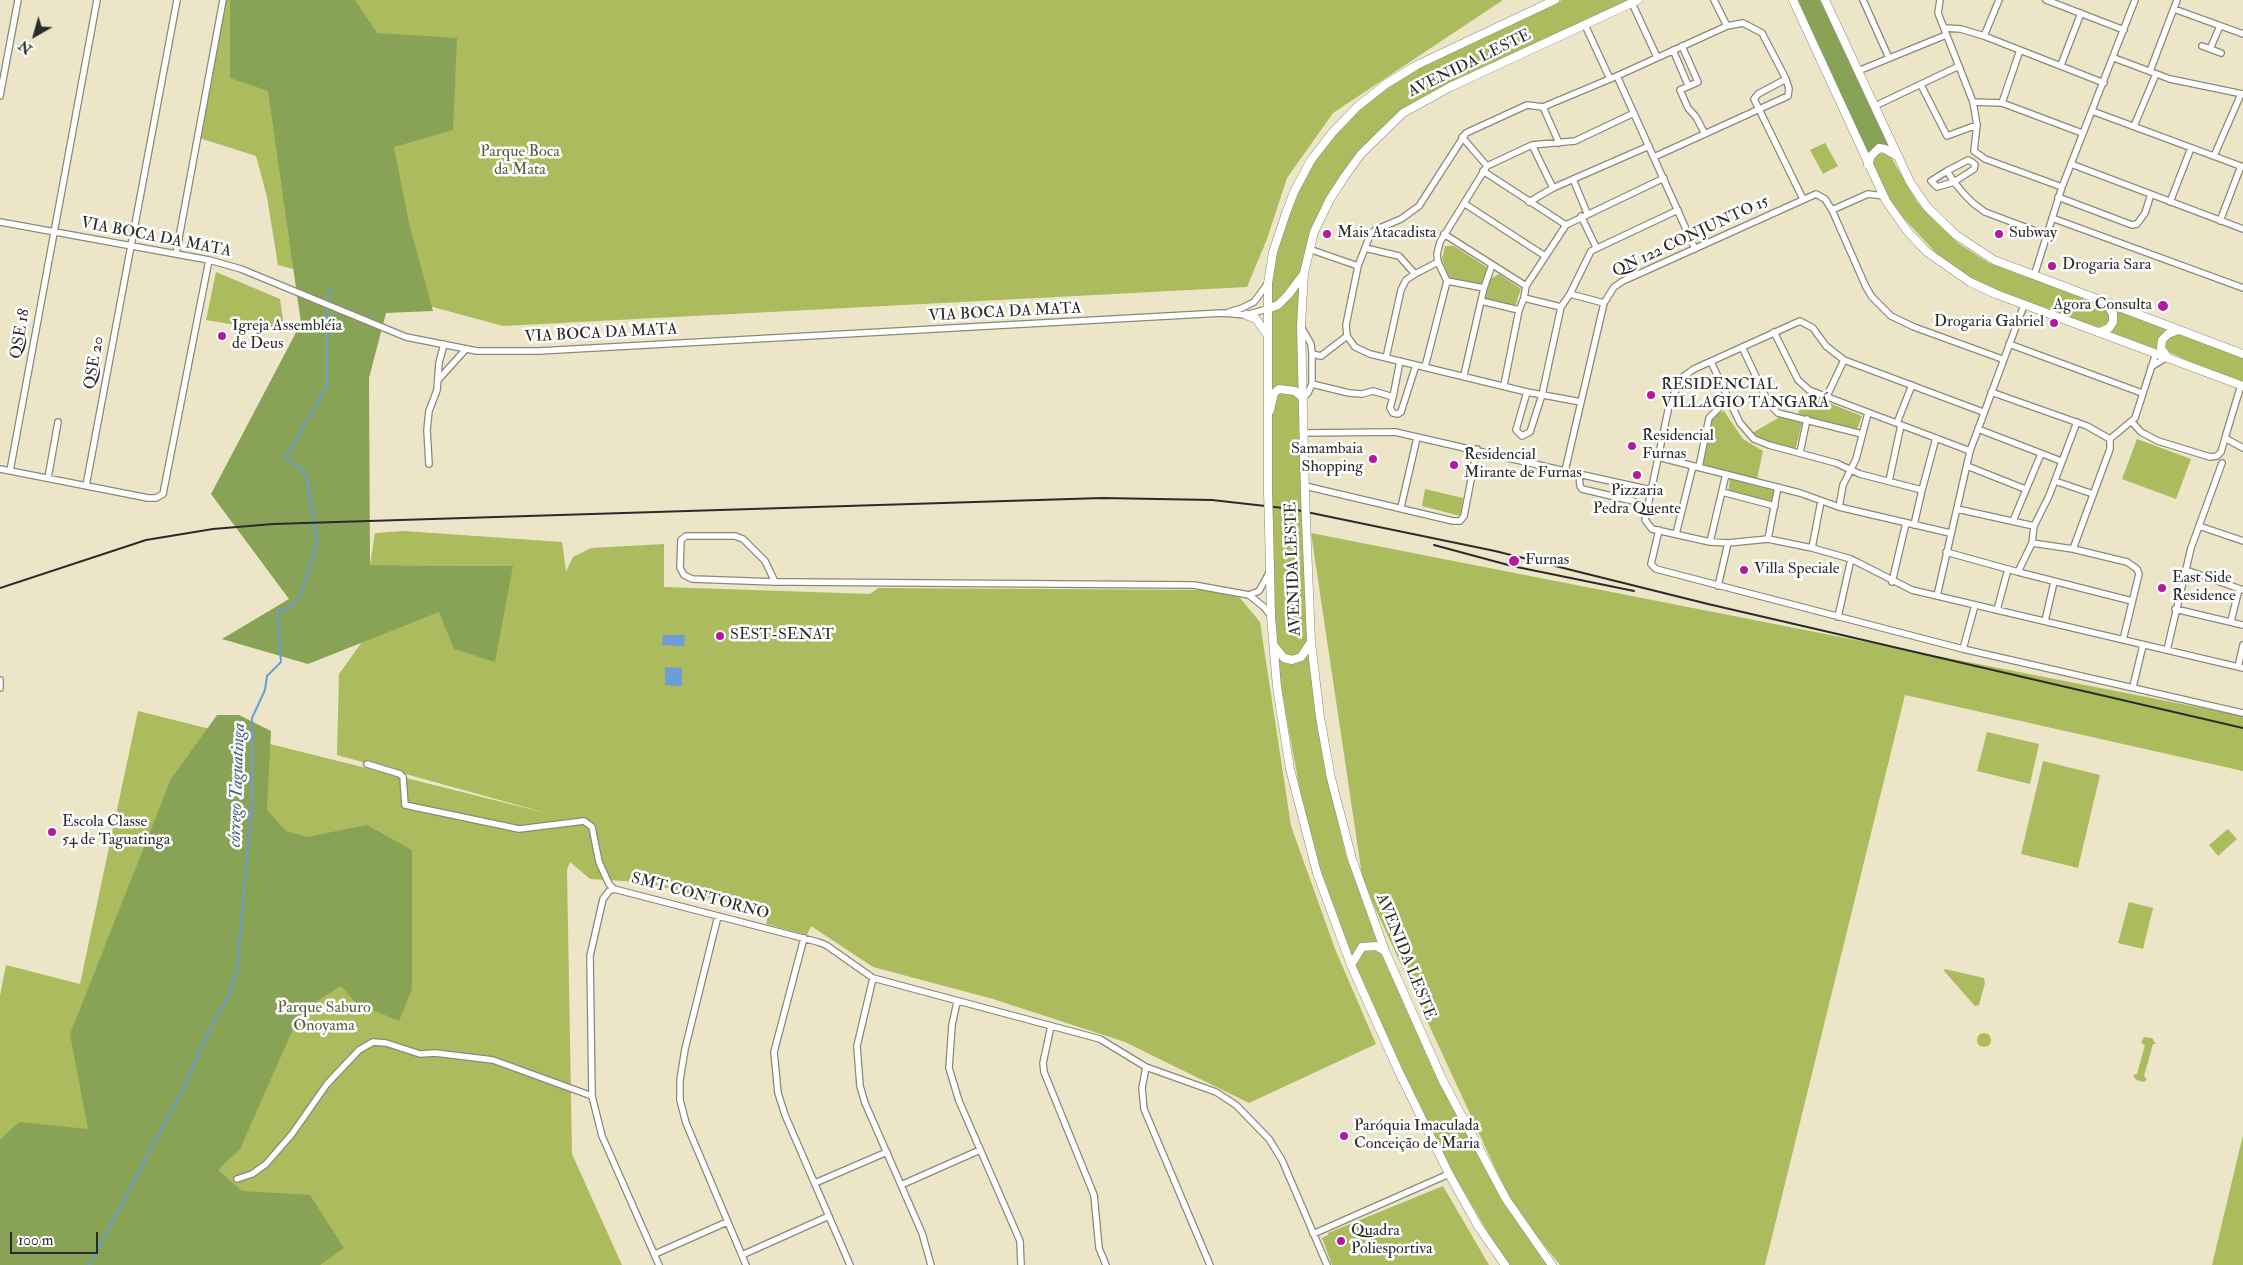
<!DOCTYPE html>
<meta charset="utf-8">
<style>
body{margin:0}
#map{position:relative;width:2243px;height:1265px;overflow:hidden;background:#ede5c7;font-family:"IM FELL Double Pica",serif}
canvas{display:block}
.north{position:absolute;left:10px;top:10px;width:50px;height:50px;-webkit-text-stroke:4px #fff;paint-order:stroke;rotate:218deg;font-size:14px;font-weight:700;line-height:20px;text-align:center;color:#2b2b2b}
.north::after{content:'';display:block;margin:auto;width:18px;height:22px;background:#2b2b2b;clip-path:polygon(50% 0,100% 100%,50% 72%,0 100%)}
.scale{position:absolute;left:10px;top:1232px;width:88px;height:22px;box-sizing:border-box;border:2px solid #2b2b2b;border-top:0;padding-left:6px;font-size:15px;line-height:18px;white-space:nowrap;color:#2b2b2b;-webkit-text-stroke:4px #fff;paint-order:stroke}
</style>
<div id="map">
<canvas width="2243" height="1265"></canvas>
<div class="north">N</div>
<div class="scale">100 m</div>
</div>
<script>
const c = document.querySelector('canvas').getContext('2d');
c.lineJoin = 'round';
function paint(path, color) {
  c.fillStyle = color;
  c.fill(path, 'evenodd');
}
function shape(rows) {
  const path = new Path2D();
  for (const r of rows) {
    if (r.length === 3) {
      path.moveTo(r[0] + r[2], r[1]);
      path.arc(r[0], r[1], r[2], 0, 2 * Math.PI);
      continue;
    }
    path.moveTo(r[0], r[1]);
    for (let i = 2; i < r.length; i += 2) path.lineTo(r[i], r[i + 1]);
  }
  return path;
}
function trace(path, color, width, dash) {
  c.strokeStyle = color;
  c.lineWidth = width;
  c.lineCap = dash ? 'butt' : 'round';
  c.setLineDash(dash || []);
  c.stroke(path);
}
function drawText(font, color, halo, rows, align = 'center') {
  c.font = font + ' "IM FELL Double Pica",serif';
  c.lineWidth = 5;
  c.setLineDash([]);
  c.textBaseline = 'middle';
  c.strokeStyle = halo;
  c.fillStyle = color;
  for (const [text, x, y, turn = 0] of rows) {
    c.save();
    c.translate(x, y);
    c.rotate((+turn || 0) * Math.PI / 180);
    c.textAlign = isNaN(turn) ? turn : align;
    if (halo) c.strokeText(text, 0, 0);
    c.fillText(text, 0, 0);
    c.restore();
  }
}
paint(shape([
 [223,0,1503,0,1333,113,1287,178,1267,239,1247,287,503,326,278,265,267,197,256,156,196,137],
 [1562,0,1639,0,1403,113,1377,132,1344,176,1322,217,1306,275,1301,326,1310,628,1318,731,1331,793,1346,855,1381,953,1439,1081,1502,1199,1547,1265,1507,1265,1453,1173,1351,964,1352,956,1350,958,1321,873,1302,801,1273,645,1266,335,1272,251,1310,159,1358,105,1417,66],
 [1825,143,1838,166,1823,174,1810,150],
 [1884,153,1891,157,1917,202,1958,243,1989,263,2108,307,2112,319,2104,328,2098,327,2021,301,1971,278,1936,253,1896,210,1883,187,1872,164,1876,154],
 [1445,246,1454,246,1488,268,1481,285,1467,285,1449,277,1442,259],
 [216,272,280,299,285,333,206,320],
 [1499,274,1521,289,1515,306,1489,301,1486,298,1490,279],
 [2116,310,2172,330,2162,334,2157,350,2107,332,2117,322],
 [2179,334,2243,358,2243,385,2166,351,2163,347,2167,337],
 [1806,394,1862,416,1857,429,1798,414],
 [1724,411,1743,439,1763,451,1757,479,1700,466,1712,416],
 [1780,417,1802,423,1795,451,1770,444,1752,433],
 [2137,439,2191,459,2176,499,2122,479],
 [1730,479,1775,491,1771,505,1728,493],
 [1425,489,1463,498,1460,516,1422,506],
 [404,531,562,542,566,571,573,557,591,548,664,544,664,587,870,594,878,588,1215,590,1240,598,1260,622,1291,826,1335,949,1376,1044,1249,1103,1125,1042,993,999,873,967,811,926,807,935,766,924,769,912,641,882,590,879,570,862,567,870,572,1154,622,1265,0,1265,0,996,6,965,80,984,138,711,550,814,337,755,339,674,362,642,440,611,513,566,370,565,375,533],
 [1311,533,2243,716,2243,771,1905,695,1765,1265,1560,1265,1513,1207,1363,882],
 [1987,732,2039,744,2030,784,1977,771],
 [2043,761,2100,775,2078,868,2021,854],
 [2228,829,2237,839,2218,856,2209,845],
 [2129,902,2153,908,2143,949,2118,943],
 [1945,969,1984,978,1985,983,1979,1005,1975,1006,1944,971],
 [1984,1040,7],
 [2144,1037,2152,1038,2156,1044,2153,1044,2144,1076,2147,1079,2144,1082,2136,1080,2133,1075,2137,1074,2145,1045,2141,1043],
 [2243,1135,2243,1265,2212,1265],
 [1443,1186,1489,1265,1332,1265,1322,1238,1328,1235,1328,1233]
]), '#abbb5e');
paint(shape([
 [230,0,355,0,377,33,457,38,453,130,394,147,409,223,433,311,386,313,369,378,370,565,513,566,495,662,454,649,439,612,308,664,222,639,289,599,211,494,301,323,268,91,230,78],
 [1798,0,1820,0,1890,147,1876,147,1867,156],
 [217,715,239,715,271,731,267,810,286,831,307,837,367,825,412,850,412,989,399,1021,356,1003,341,986,301,1011,240,1149,218,1170,242,1191,310,1195,344,1248,320,1265,0,1265,0,1140,19,1122,88,1129,70,1034,171,779]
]), '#88a355');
paint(shape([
 [663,635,685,635,684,646,662,645],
 [665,667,682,668,682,686,665,685]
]), '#6c9dd7');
trace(shape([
 [328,302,330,287],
 [89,1265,181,1093,210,1029,228,997,237,971,252,801,252,718,265,690,267,676,281,662,277,613,293,606,301,594,317,542,307,478,302,470,285,458,327,386,327,307]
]), '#6c9dd7', 2);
const minor = shape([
 [1714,0,1727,26],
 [1863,0,1889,58],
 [1940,0,1938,13,1973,102,1977,125,1974,151,1985,159,2062,187],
 [2046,0,2124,30],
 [1632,3,1657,57],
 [2174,9,2243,34],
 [1585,25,1610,79],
 [1945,28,1961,29,1984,36,2104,83],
 [1984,36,1999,0],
 [1682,46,1698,82,1680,90,1688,108,1696,117,1705,134],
 [2202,46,2221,53],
 [2210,49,2220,26],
 [1673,50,1688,85],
 [2114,58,2170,79,2243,94],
 [2061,65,2081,13],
 [1858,71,1946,35],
 [2150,71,2177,0],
 [1617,76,1727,26,1743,23,1762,33,1786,79,1789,89,1788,96,1654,157],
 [1786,79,1758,94,1754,99,1803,199],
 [1921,85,1947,136,1977,125],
 [0,96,18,0],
 [1973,102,2002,103,2082,133],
 [2002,103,2020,50],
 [1875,106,1959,66],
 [1543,107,1559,143],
 [2092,111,2243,167],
 [2134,126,2156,74],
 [1532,145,1553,188],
 [2214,156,2241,94],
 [2071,164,2243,229],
 [1487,166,1532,145,1575,141,1634,113],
 [1483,171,1566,225,1664,178],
 [1947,171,1931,181,1937,187,1954,182,1974,169,1975,165,1972,162,1968,160,1947,171,1954,182,1964,194,1974,204,1985,212,2046,235],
 [1573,179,1587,213],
 [2058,197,2132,225,2137,224,2145,213,2151,194],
 [1529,202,1553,188,1649,146],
 [2170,202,2191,148],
 [1465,204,1545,256],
 [1832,210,1868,194,1884,196],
 [1581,216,1596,247],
 [2052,218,2243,288],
 [2220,221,2241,166],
 [0,222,209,260,241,269,406,337,477,351,539,351,1222,313,1246,315,1267,309],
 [1444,234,1526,286],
 [1365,248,1370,235,1375,230,1401,219,1419,206,1466,133,1527,105,1543,107,1617,76,1695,249],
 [1309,249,1358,266],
 [176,254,223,0],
 [1438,262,1437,254,1440,242,1487,166,1462,137],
 [2034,276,2062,187,2135,0],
 [1447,281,1484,288,1481,301,1519,310,1524,298,1561,307,1570,294,1604,303],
 [1484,288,1492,265],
 [1570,294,1591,251,1678,210],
 [1524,298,1526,286,1566,225],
 [1229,312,1242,308,1254,302,1268,283],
 [1302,328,1311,344,1312,354,1312,384,1308,393,1303,398],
 [1774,332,1798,380,1809,390,1970,451],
 [2009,344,2142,393],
 [1742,347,1769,404,1778,413,1862,434],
 [1312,354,1321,356,1347,336],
 [1386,358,1401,290,1406,280,1415,274],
 [1711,362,1740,423,1754,439,1769,445,1836,463,1860,474,1922,490,1914,525],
 [1425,367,1447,281,1438,262,1415,274,1399,256,1365,248,1358,266,1346,325,1347,336,1355,347,1370,354,1527,392,1581,402],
 [2151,367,2167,357],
 [1464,375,1481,301],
 [439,379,466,349],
 [1312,384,1349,393,1362,394,1373,391,1393,397,1400,361],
 [1504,385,1519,310],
 [1527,392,1516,430,1522,436,1530,432,1542,395,1561,307],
 [1991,392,2087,426,2110,439,2110,449,2073,549,2127,562,2137,569,2139,574,2123,640],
 [1393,397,1390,408,1393,413,1398,414,1401,412,1416,365],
 [1826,398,1844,360],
 [1983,412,1844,360,1826,346,1813,328,1800,321,1694,369,1684,376,1670,401,1645,520,1652,529,1710,542,1728,543,1768,539,1812,548,1851,559,1912,590,2243,668],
 [2132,422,2141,432,2158,441,2210,457,2217,456,2221,452,2225,438,2243,448],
 [1897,423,1912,385],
 [1978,429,2061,461],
 [1303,433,1395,432,1565,471,1604,303,1614,287,1623,281,1816,194,1825,199,1832,210,1866,287,1872,297,1891,316,1914,327,2002,359],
 [2225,438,2241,385],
 [2110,439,2135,418,2156,353],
 [1800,453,1807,419],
 [1658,457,1800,493,1839,507,1950,533],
 [429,464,427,430,429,411,437,390,439,363,444,344],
 [1967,466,2025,489],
 [1699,467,1709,418,1727,400],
 [0,469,148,498,156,498,163,494,209,260],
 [10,471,97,0],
 [1565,471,1651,490],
 [1579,474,1580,486,1582,489,1633,501,1646,512],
 [48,478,58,422],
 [1889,481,1901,425],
 [2055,481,2093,494],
 [86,486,177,0],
 [1305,486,1453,521,1460,521,1464,516,1477,449],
 [1922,490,1936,438],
 [1722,492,1775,506],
 [1401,507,1417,438],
 [1839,507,1843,485,1856,459,1868,413],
 [1957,509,2034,526,2049,496,2077,422],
 [2013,521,2041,454],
 [2034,526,2032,543,2073,549],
 [2199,526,2243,541],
 [1659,530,1651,564,1656,569,1963,649,1975,605],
 [1676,534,1693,466],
 [1768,539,1778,487],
 [1710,542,1726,474],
 [1812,548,1821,501],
 [1946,552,2018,572,2032,543],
 [2186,570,2243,590],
 [2018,572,2132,601],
 [775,582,765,561,743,539,735,536,686,536,681,540,680,568,684,575,692,579,775,582,791,582,1194,585,1249,595,1264,607,1271,616],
 [1892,582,1906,523],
 [1718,586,1728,543],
 [1249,595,1259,591,1269,573],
 [1937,596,1970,451,2024,305],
 [2175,609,2243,625],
 [1997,610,2008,569],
 [1838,617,1851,559],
 [2045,621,2054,582],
 [2231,621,2239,589],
 [1963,649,2243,713],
 [2167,650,2191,548,2222,463],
 [2238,667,2243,645],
 [0,680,0,688],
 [2133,687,2143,645],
 [367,764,400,774,403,777,405,805,519,829,584,821,592,827,599,862,609,884,614,889],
 [718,916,685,1049,680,1080,680,1100,686,1123,746,1265],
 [804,938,774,1052,778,1093,785,1115,850,1265],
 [873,978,857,1046,860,1086,865,1103,922,1233,931,1265],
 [957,1002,952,1025,949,1068,959,1101,1020,1241,1021,1265],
 [1051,1026,1043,1063,1044,1072,1094,1195,1099,1248,1106,1265],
 [1146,1067,1142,1088,1144,1109,1210,1265],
 [237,1179,252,1174,266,1164,292,1134,327,1084,359,1050,373,1042,386,1043,420,1054,435,1053,493,1060,592,1096],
 [815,1183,887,1152],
 [901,1185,980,1150],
 [1313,1234,1449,1174],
 [655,1254,727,1222],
 [742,1255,829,1216],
 [659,1265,602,1136,592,1096,590,956,603,899,609,891,614,889,818,942,826,945,873,978,1100,1039,1146,1067,1216,1092,1236,1105,1269,1139,1282,1160,1327,1265]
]);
const major = shape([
 [1793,0,1886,201,1908,232,1927,252,1970,282,1996,294,2243,386],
 [1825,0,1910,182,1927,207,1956,235,1994,260,2243,354],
 [1868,165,1871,156,1879,148,1885,149,1897,156],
 [1267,309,1278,305,1288,295,1303,275],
 [1246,315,1256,319,1266,333],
 [2100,332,2109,328,2113,322,2113,314,2107,304],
 [2167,357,2161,348,2162,340,2168,334,2178,330],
 [1270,410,1274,393,1279,389,1295,391,1303,398],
 [1268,492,1268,283,1273,252,1286,213,1294,192,1311,160,1332,133,1358,106,1386,84,1417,65,1555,0],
 [1305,494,1301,326,1304,273,1314,232,1330,199,1345,176,1361,154,1403,113,1450,87,1638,0],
 [1306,521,1311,642,1320,717,1331,778,1352,859,1385,951,1442,1079,1506,1199,1552,1265],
 [1269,526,1271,616,1277,687,1290,769,1317,873,1351,965,1398,1070,1449,1174,1478,1226,1505,1265],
 [1275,647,1284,658,1292,660,1301,657,1311,642],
 [1351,965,1362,947,1376,946,1385,951]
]);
trace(minor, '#8c8879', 8);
trace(major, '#8c8879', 9);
trace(minor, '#fff', 5.5);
trace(major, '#fff', 8);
trace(shape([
 [1434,545,1512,566,1634,591],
 [0,588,146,540,213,529,273,524,1102,498,1212,500,1292,509,1495,551,1708,604,2243,728]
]), '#2b2b2b', 2);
const majorBridge = shape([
 [1268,492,1269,526],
 [1305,494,1306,521]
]);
trace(majorBridge, '#8c8879', 9, []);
trace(majorBridge, '#fff', 8);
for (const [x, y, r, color] of [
 [1327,234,5,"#b5179e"],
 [1999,234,5,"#b5179e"],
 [2052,266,5,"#b5179e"],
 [2163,306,6,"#b5179e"],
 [2054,323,5,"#b5179e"],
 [222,336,5,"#b5179e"],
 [1651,395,5,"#b5179e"],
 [1632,446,5,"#b5179e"],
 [1373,459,5,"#b5179e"],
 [1454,465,5,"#b5179e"],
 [1637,475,5,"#b5179e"],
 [1514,561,6,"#b5179e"],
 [1744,570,5,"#b5179e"],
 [2162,588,5,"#b5179e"],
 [720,636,5,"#b5179e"],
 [52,832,5,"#b5179e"],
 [1344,1136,5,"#b5179e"],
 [1341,1241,5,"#b5179e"]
]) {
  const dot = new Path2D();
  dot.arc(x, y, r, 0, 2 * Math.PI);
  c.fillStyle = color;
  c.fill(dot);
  trace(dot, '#fff', 2);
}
drawText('16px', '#2b2b2b', '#fff', [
 ["AVENIDA LESTE",1470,64,-26],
 ["QN 122 CONJUNTO 15",1691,237,-25],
 ["VIA BOCA DA MATA",156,238,11],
 ["VIA BOCA DA MATA",1005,313,-3],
 ["QSE 18",21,334,-80],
 ["VIA BOCA DA MATA",601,334,-3],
 ["QSE 20",95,363,-80],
 ["AVENIDA LESTE",1294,569,-92],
 ["SMT CONTORNO",700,897,15],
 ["AVENIDA LESTE",1405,957,68]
]);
drawText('16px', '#585d3d', '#fff', [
 ["Parque Boca",520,153],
 ["da Mata",520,171],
 ["Parque Saburo",324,1009],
 ["Onoyama",324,1027]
]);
drawText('16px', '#2b2b2b', '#fff', [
 ["Mais Atacadista",1337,234],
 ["Subway",2009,234],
 ["Drogaria Sara",2062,266],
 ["Agora Consulta",2152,306,"right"],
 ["Drogaria Gabriel",2044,323,"right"],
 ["Igreja Assembléia",232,327],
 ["de Deus",232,345],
 ["RESIDENCIAL",1661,386],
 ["VILLAGIO TANGARÁ",1661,404],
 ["Residencial",1642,437],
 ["Furnas",1642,455],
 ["Samambaia",1363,450,"right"],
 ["Shopping",1363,468,"right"],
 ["Residencial",1464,456],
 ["Mirante de Furnas",1464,474],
 ["Pizzaria",1637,492,"center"],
 ["Pedra Quente",1637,510,"center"],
 ["Furnas",1525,561],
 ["Villa Speciale",1754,570],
 ["East Side",2172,579],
 ["Residence",2172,597],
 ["SEST-SENAT",730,636],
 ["Escola Classe",62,823],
 ["54 de Taguatinga",62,841],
 ["Paróquia Imaculada",1354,1127],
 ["Conceição de Maria",1354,1145],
 ["Quadra",1351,1232],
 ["Poliesportiva",1351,1250]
], 'left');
drawText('italic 18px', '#485e78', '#fff', [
 ["córrego Taguatinga",238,785,-88]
]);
</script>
